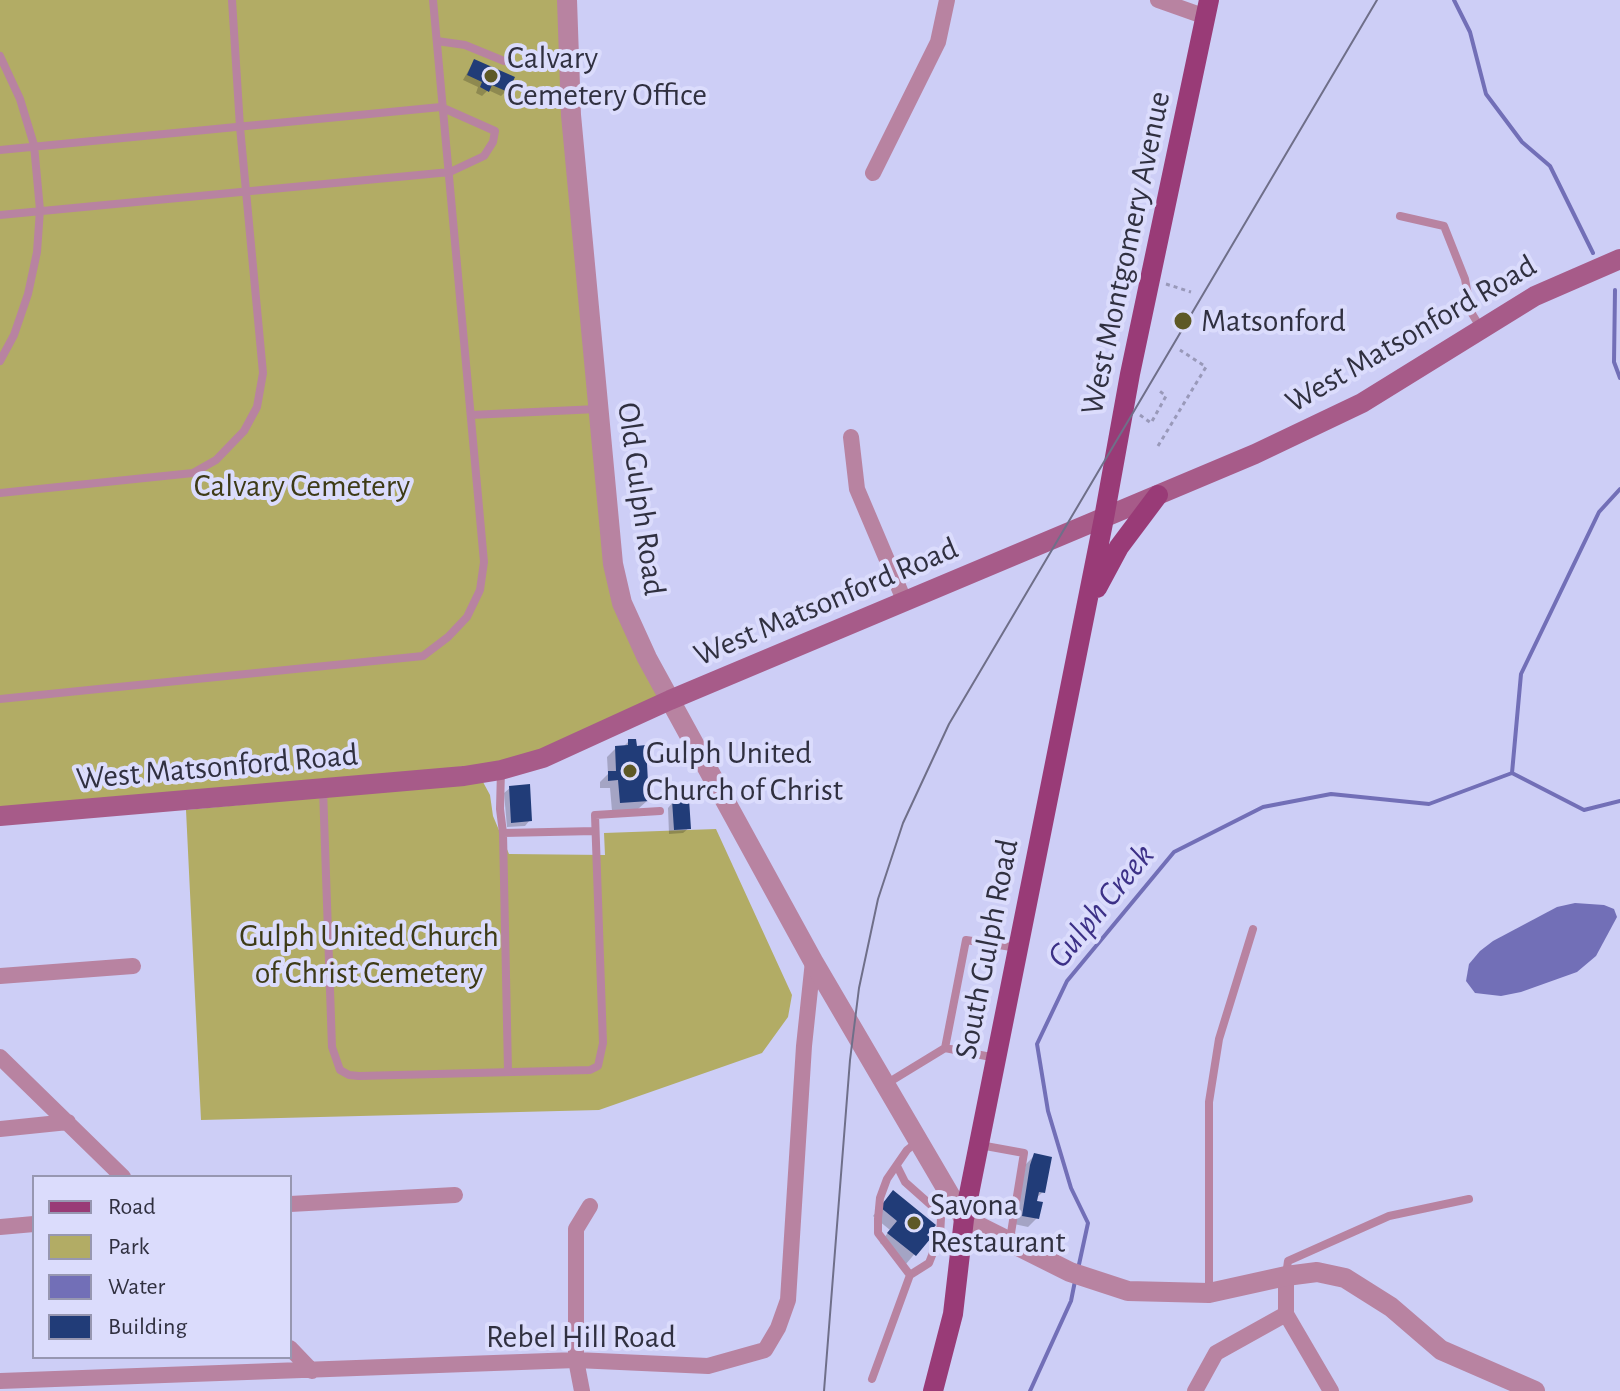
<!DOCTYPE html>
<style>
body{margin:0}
#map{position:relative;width:1620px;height:1391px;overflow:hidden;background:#cdcef6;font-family:"Alegreya Sans",sans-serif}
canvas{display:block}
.legend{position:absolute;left:32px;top:1175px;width:260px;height:184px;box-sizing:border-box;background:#dbdcfc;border:2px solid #9797b1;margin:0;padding:10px 14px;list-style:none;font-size:24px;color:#303040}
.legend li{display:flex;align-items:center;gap:16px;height:40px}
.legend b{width:40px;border:2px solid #9797b1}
</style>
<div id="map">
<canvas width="1620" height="1391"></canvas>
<ul class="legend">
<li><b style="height:10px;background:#993b77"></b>Road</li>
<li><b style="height:22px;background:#b2ac65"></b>Park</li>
<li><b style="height:22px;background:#726fb7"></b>Water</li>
<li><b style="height:22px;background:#213c78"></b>Building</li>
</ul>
</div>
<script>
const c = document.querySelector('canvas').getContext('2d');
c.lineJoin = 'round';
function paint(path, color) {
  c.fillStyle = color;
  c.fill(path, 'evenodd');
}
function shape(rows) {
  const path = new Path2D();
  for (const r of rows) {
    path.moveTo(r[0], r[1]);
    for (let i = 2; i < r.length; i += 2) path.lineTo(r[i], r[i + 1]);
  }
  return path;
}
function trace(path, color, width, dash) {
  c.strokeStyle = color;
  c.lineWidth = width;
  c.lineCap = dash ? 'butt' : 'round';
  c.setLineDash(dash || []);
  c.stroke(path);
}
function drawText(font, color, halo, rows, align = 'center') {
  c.font = font + ' "Alegreya Sans",sans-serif';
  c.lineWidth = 8;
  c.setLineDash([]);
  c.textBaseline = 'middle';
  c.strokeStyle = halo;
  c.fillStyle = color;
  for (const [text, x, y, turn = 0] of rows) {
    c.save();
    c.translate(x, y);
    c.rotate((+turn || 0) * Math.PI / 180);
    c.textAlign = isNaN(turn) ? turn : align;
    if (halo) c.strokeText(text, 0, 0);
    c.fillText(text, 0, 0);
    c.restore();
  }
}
paint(shape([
 [0,0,567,0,613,564,670,700,543,758,0,816],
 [483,782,490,795,493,816,509,854,605,855,604,833,716,829,792,995,788,1017,762,1053,599,1110,201,1120,186,810]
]), '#b2ac65');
paint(shape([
 [1575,903,1604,905,1614,909,1617,917,1596,956,1577,972,1521,992,1501,996,1475,993,1466,981,1469,964,1480,951,1493,941,1557,907]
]), '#726fb7');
paint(shape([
 [474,61,506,91,501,96,488,90,482,96,476,93,478,87,463,80],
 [629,741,647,801,638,809,612,811,610,788,600,788,600,782,608,774,607,757,616,748,622,748],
 [510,788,530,820,525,826,507,827,504,793],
 [673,802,689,828,683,833,669,834,668,808],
 [1035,1155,1043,1192,1035,1199,1037,1218,1028,1227,1014,1224,1026,1164],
 [885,1201,928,1238,906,1264,880,1243,890,1230,873,1216]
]), '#0003');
trace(shape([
 [1454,0,1470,32,1486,94,1522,142,1550,166,1593,253],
 [1615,290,1614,362,1620,378],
 [1512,773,1521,674,1599,512,1620,489],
 [1078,1269,1088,1223,1071,1188,1048,1111,1037,1044,1067,981,1174,852,1263,807,1331,794,1429,804,1512,773,1584,810,1620,801],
 [1030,1391,1071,1301,1075,1281]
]), '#726fb7', 4);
paint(shape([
 [474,59,515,77,508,92,492,85,489,92,480,87,482,82,467,75],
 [628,739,636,739,637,746,646,745,649,801,620,803,618,780,608,781,608,771,616,771,615,746,628,745],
 [530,784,532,821,511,823,509,786],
 [689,799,691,829,674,830,672,800],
 [1034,1153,1052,1157,1045,1193,1039,1192,1037,1201,1043,1202,1039,1219,1022,1216,1030,1165],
 [893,1190,936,1225,927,1235,931,1238,916,1256,887,1233,897,1221,880,1207]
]), '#213c78');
trace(shape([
 [1166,284,1191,292],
 [1140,415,1151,423,1166,396,1157,389],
 [1158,446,1206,367,1180,350]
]), '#9999b9', 3, [4, 4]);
trace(shape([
 [437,41,465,45,504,61],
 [0,56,20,99,34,145,40,210,37,252,28,294,14,335,0,361],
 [0,150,441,107,495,131,493,142,484,156,450,172,0,215],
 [1400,216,1444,226,1465,279,1471,312,1480,327],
 [471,415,597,409],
 [0,493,193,473,216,460,244,431,257,407,263,373,240,127,232,0],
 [0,699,423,656,448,637,467,617,480,590,484,562,433,0],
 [501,770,500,809,503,833,595,831],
 [323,789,332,1047,340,1070,349,1075,359,1076,590,1070,598,1066,603,1043,595,815,660,811],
 [503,833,508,1071],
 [945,1048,966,940,1018,948],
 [886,1084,945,1048,996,1058],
 [980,1145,1024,1153,1010,1239],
 [910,1275,878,1233,878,1219,880,1198,887,1179,907,1150,917,1142],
 [1286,1275,1288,1261,1389,1216,1469,1199],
 [1209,1292,1209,1102,1219,1039,1253,929],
 [872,1379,910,1275,929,1263,940,1235,941,1218,932,1206,905,1182,897,1166]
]), '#b883a1', 8);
trace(shape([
 [1158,0,1206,17],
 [873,173,938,42,947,0],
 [851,437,857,489,904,600],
 [0,976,133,966],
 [0,1057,123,1177],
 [0,1129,68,1122],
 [290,1204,455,1195],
 [0,1227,34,1224],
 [1286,1276,1286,1314],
 [290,1348,312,1371],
 [0,1381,576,1360,708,1366,765,1350,778,1328,788,1300,804,1046,813,961],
 [582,1391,576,1360,576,1229,590,1206],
 [1195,1391,1216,1353,1286,1314,1331,1391]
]), '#b883a1', 16);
trace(shape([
 [567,0,571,115,613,564,622,603,647,658,813,961,964,1219,1070,1272,1128,1291,1209,1293,1286,1276,1317,1272,1345,1278,1391,1307,1441,1350,1535,1391]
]), '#b883a1', 20);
trace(shape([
 [0,816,464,776,501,770,543,758,670,700,1255,454,1362,403,1535,296,1620,259]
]), '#a75b89', 20);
trace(shape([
 [1097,588,1119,547,1158,495],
 [933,1391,953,1314,964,1219,1104,518,1130,374,1209,0]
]), '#993b77', 20);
trace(shape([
 [824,1391,850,1060,859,988,878,899,903,823,949,724,1377,0]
]), '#6f6f89', 2);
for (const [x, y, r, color] of [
 [491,76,8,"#5e5926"],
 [1183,321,10,"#5e5926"],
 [630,771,8,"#5e5926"],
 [914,1223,8,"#5e5926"]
]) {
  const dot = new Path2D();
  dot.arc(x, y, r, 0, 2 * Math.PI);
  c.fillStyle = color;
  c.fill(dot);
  trace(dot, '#dbdcfc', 3);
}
drawText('32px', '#303040', '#dbdcfc', [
 ["Calvary",507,58],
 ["Cemetery Office",507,95],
 ["Matsonford",1201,321],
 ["Gulph United",646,753],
 ["Church of Christ",646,790],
 ["Savona",930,1205],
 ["Restaurant",930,1242]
], 'left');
drawText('32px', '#303040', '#dbdcfc', [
 ["West Montgomery Avenue",1126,253,-78],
 ["West Matsonford Road",1411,334,-30],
 ["Old Gulph Road",641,499,82],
 ["West Matsonford Road",826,602,-23],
 ["West Matsonford Road",217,767,-5],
 ["South Gulph Road",987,949,-79],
 ["Rebel Hill Road",581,1337]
]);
drawText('32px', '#3e3b16', '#dbdcfc', [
 ["Calvary Cemetery",302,486],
 ["Gulph United Church",369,936],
 ["of Christ Cemetery",369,973]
]);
drawText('italic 34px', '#3c3087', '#dbdcfc', [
 ["Gulph Creek",1101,906,-51]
]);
</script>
